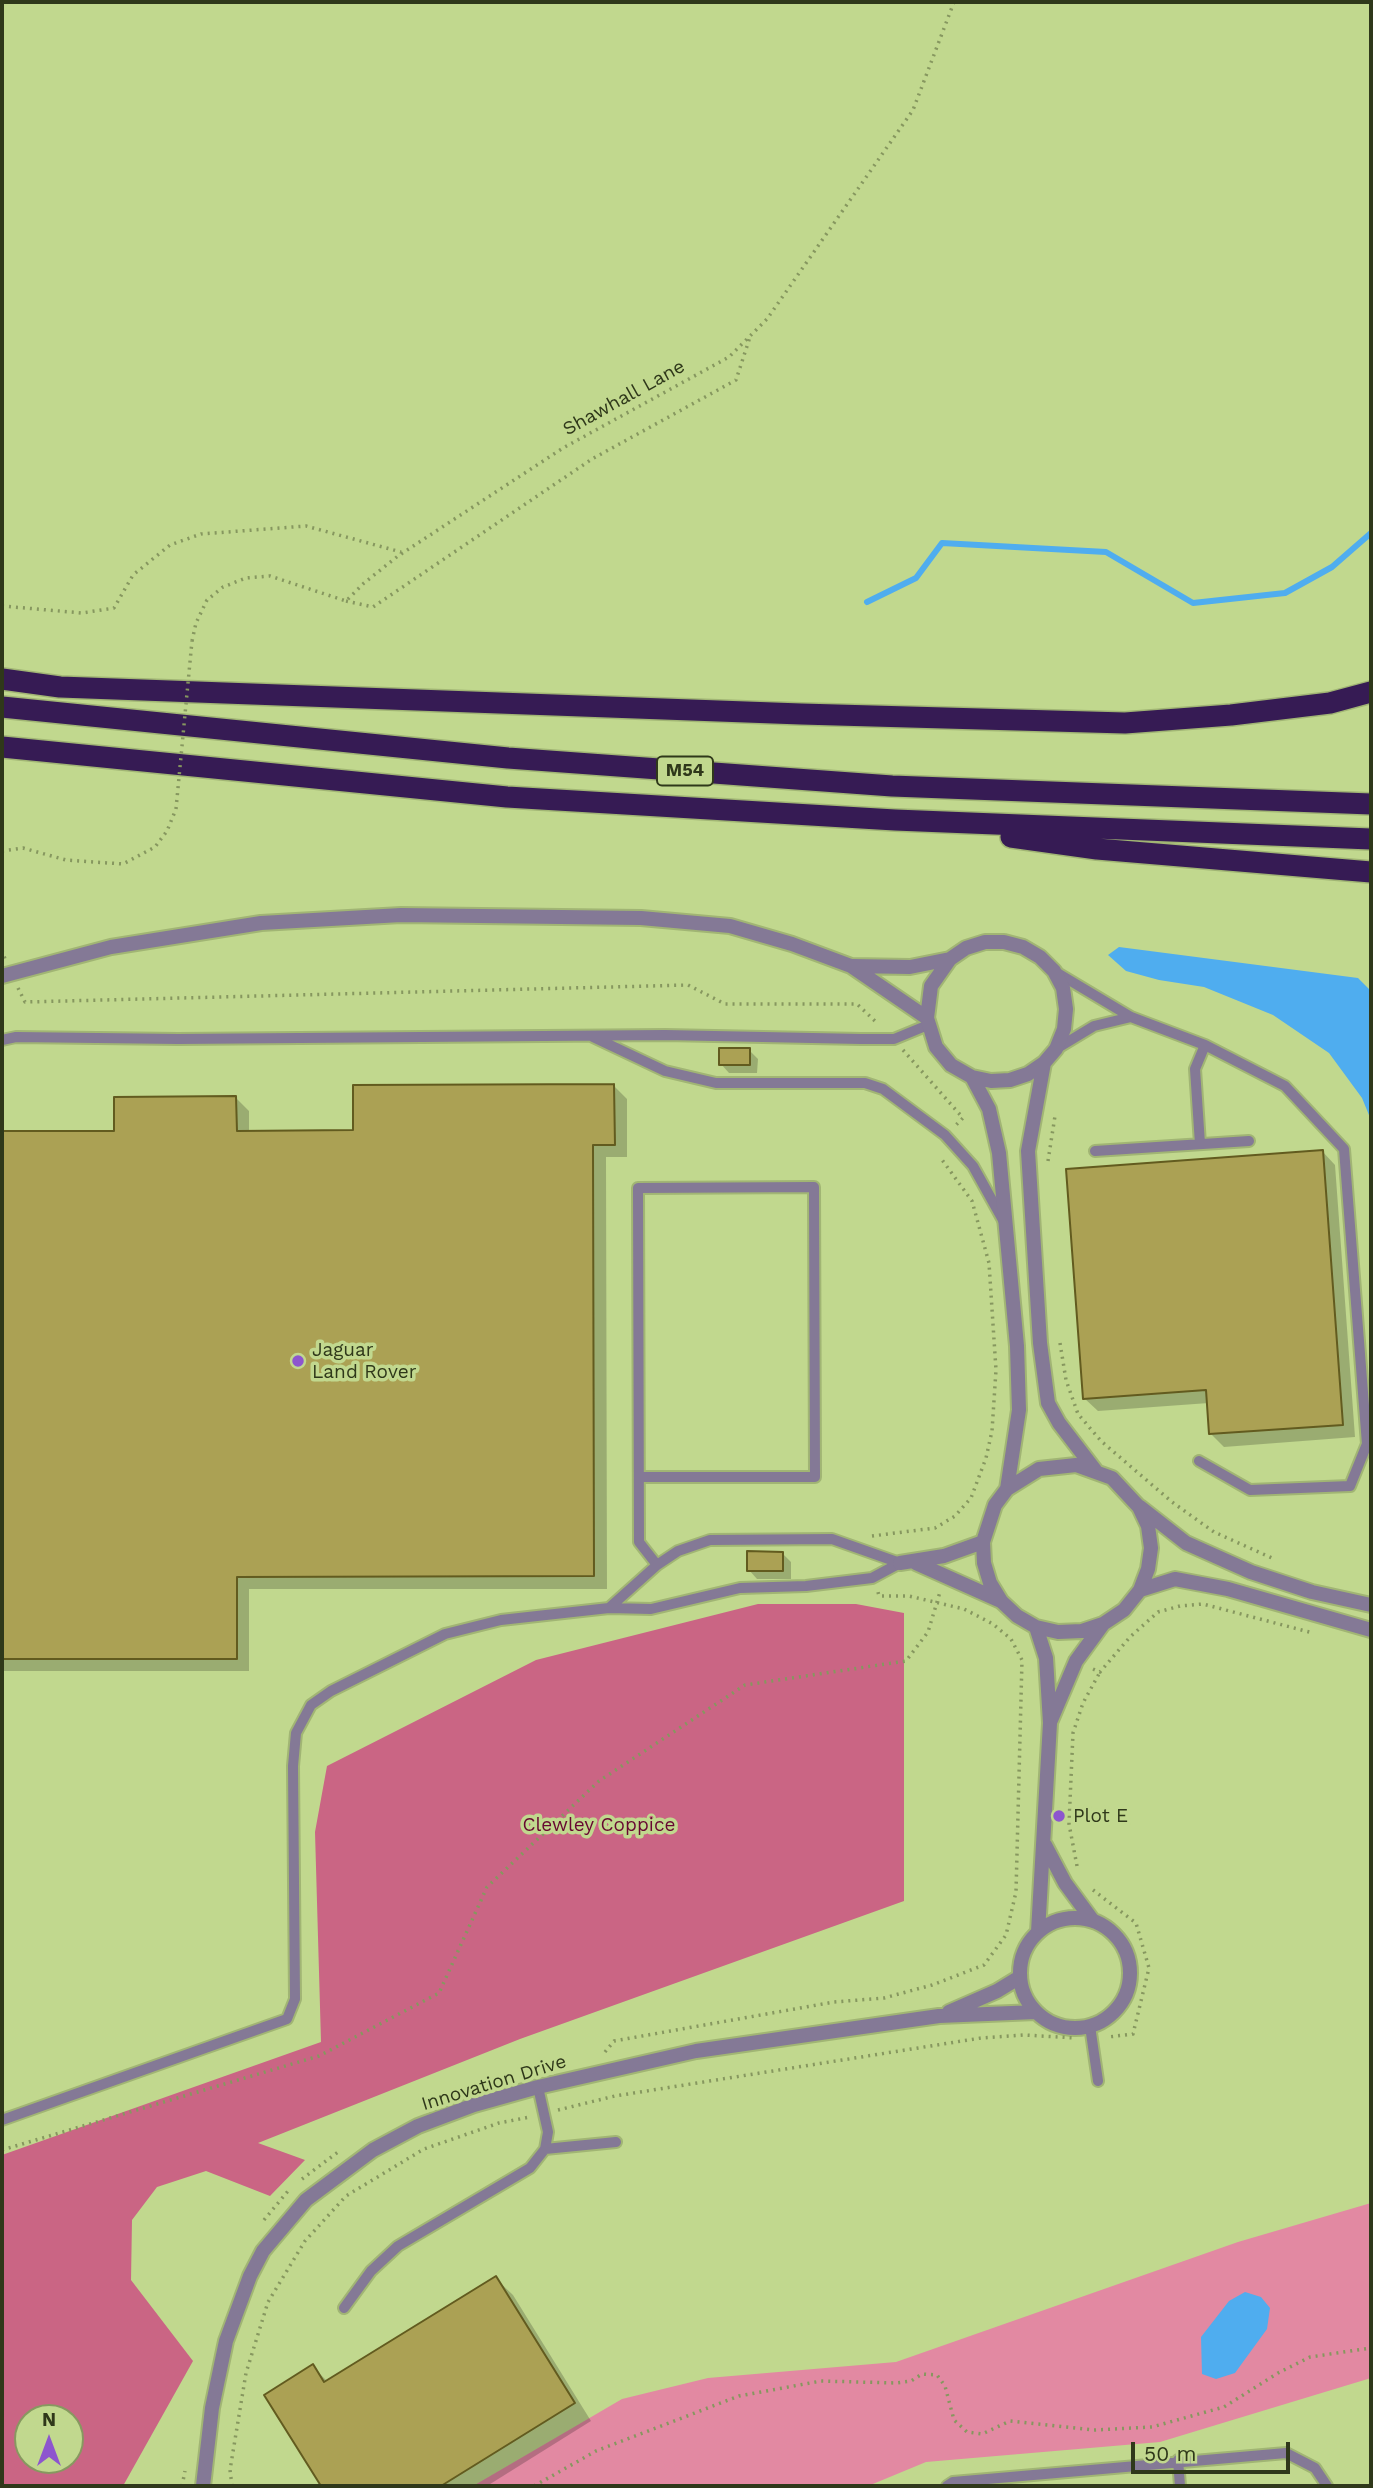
<!DOCTYPE html>
<style>
body{margin:0}
#map{position:relative;width:1373px;height:2488px;overflow:hidden;background:#c1d88e;font-family:"Work Sans",sans-serif}
canvas{display:block}
.frame{position:absolute;inset:0;border:4px solid #2f381a;pointer-events:none}
.north{position:absolute;left:14px;top:2404px;width:70px;height:70px;box-sizing:border-box;background:#c1d88e;border:2px solid #879860;border-radius:50%;rotate:0deg;font-size:19px;font-weight:700;line-height:28px;text-align:center;color:#2f381a}
.north::after{content:'';display:block;margin:auto;width:24px;height:32px;background:#8d56ce;clip-path:polygon(50% 0,100% 100%,50% 72%,0 100%)}
.scale{position:absolute;left:1131px;top:2442px;width:159px;height:32px;box-sizing:border-box;border:4px solid #2f381a;border-top:0;padding-left:9px;font-size:21px;line-height:24px;white-space:nowrap;color:#2f381a;-webkit-text-stroke:5px #c1d88e;paint-order:stroke}
</style>
<div id="map">
<canvas width="1373" height="2488"></canvas>
<div class="frame"></div>
<div class="north">N</div>
<div class="scale">50 m</div>
</div>
<script>
const c = document.querySelector('canvas').getContext('2d');
c.lineJoin = 'round';
function paint(path, color) {
  c.fillStyle = color;
  c.fill(path, 'evenodd');
}
function shape(rows) {
  const path = new Path2D();
  for (const r of rows) {
    if (r.length === 3) {
      path.moveTo(r[0] + r[2], r[1]);
      path.arc(r[0], r[1], r[2], 0, 2 * Math.PI);
      continue;
    }
    path.moveTo(r[0], r[1]);
    for (let i = 2; i < r.length; i += 2) path.lineTo(r[i], r[i + 1]);
  }
  return path;
}
function trace(path, color, width, dash) {
  c.strokeStyle = color;
  c.lineWidth = width;
  c.lineCap = dash ? 'butt' : 'round';
  c.setLineDash(dash || []);
  c.stroke(path);
}
function drawText(font, color, halo, rows, align = 'center') {
  c.font = font + ' "Work Sans",sans-serif';
  c.lineWidth = 7;
  c.setLineDash([]);
  c.textBaseline = 'middle';
  c.strokeStyle = halo;
  c.fillStyle = color;
  for (const [text, x, y, turn = 0] of rows) {
    c.save();
    c.translate(x, y);
    c.rotate((+turn || 0) * Math.PI / 180);
    c.textAlign = isNaN(turn) ? turn : align;
    if (halo) c.strokeText(text, 0, 0);
    c.fillText(text, 0, 0);
    c.restore();
  }
}
paint(shape([
 [1371,2203,1371,2378,1160,2442,926,2462,868,2486,473,2486,622,2399,708,2378,896,2362,1238,2242]
]), '#e289a2');
paint(shape([
 [758,1604,856,1604,904,1613,904,1901,520,2039,258,2143,305,2160,270,2196,206,2171,157,2187,132,2220,131,2280,193,2361,123,2486,2,2486,2,2155,321,2042,315,1832,327,1766,536,1660],
 [28,2418,70,2418,70,2460,28,2460]
]), '#ca6584');
paint(shape([
 [1119,947,1358,978,1371,991,1371,1120,1362,1098,1329,1053,1273,1015,1204,987,1159,980,1126,971,1108,955],
 [1245,2292,1261,2297,1270,2308,1267,2329,1235,2373,1216,2379,1202,2374,1201,2337,1229,2301]
]), '#4fadef');
paint(shape([
 [749,1050,758,1059,757,1073,729,1073,721,1064],
 [614,1086,627,1099,627,1157,606,1157,607,1589,249,1589,249,1671,2,1671,2,1133,115,1133,236,1098,249,1111,249,1132,355,1132],
 [1322,1151,1335,1165,1355,1437,1224,1447,1211,1434,1209,1403,1098,1411,1084,1398],
 [782,1553,791,1562,791,1579,757,1579,749,1570],
 [495,2278,513,2295,591,2421,487,2486,323,2486,267,2395,313,2367,328,2382]
]), '#0003');
trace(shape([
 [867,602,916,578,942,543,1106,552,1193,603,1285,593,1332,567,1371,533]
]), '#4fadef', 6);
const building = shape([
 [719,1048,750,1048,750,1065,719,1065,719,1048],
 [614,1084,615,1145,593,1145,594,1576,237,1577,237,1659,2,1659,2,1131,114,1131,114,1097,236,1096,237,1131,353,1130,353,1085,614,1084],
 [1323,1150,1343,1425,1209,1434,1206,1390,1083,1399,1066,1169,1323,1150],
 [747,1551,783,1552,783,1571,747,1571,747,1551],
 [496,2276,575,2403,441,2486,321,2486,264,2395,313,2364,324,2382,496,2276]
]);
paint(building, '#aba154');
trace(building, '#625b1f', 2);
const service = shape([
 [1054,971,1131,1017,1205,1045,1285,1086,1344,1149,1367,1444,1350,1486,1250,1490,1199,1461],
 [593,1037,665,1071,716,1083,865,1083,883,1089,945,1135,973,1166,1003,1220],
 [2,1040,16,1037,178,1039,665,1035,861,1039,894,1039,928,1025],
 [1056,1049,1094,1026,1131,1017],
 [1200,1144,1195,1069,1205,1045],
 [1095,1151,1249,1141],
 [639,1477,815,1477,814,1187,638,1188,639,1542,657,1565],
 [609,1608,657,1565,678,1551,710,1540,832,1539,900,1563],
 [1090,2026,1098,2081],
 [2,2120,287,2019,295,1999,293,1766,296,1733,311,1705,331,1691,445,1634,501,1620,609,1608,651,1609,740,1588,806,1586,872,1578,900,1563],
 [545,2149,616,2142],
 [344,2308,371,2271,398,2246,530,2168,545,2149,548,2132,538,2087],
 [1178,2460,1180,2486],
 [947,2486,953,2482,1286,2453,1315,2468,1327,2486]
]);
const minor = shape([
 [852,966,910,967,950,959,966,948,985,942,1004,942,1023,947,1040,957,1054,971,1063,988,1066,1009,1064,1029,1056,1049,1044,1063,1028,1074,1010,1080,991,1081,972,1077,951,1065,936,1047,927,1018,931,986,950,959],
 [2,976,111,947,261,923,401,915,641,918,730,926,792,944,851,966,927,1018],
 [1044,1063,1028,1151,1040,1343,1048,1403,1059,1423,1095,1470],
 [972,1077,989,1109,999,1153,1017,1346,1019,1410,1007,1489],
 [1140,1507,1186,1543,1251,1572,1312,1592,1371,1605],
 [900,1563,944,1556,983,1542],
 [916,1563,1001,1601],
 [1140,1590,1148,1569,1151,1548,1148,1526,1139,1507,1112,1478,1076,1465,1039,1469,1007,1489,995,1505,983,1542,984,1563,990,1583,1001,1601,1017,1616,1036,1627,1058,1632,1082,1631,1103,1624,1124,1610,1140,1590,1175,1579,1228,1589,1371,1630],
 [1036,1627,1046,1658,1050,1723,1038,1932],
 [1051,1720,1076,1661,1103,1624],
 [1045,1845,1065,1883,1093,1921],
 [1075,1973,55],
 [949,2012,997,1991,1020,1977],
 [203,2486,212,2408,226,2341,250,2276,263,2251,306,2200,373,2150,418,2126,474,2105,538,2087,696,2051,939,2016,1036,2012]
]);
const motorway = shape([
 [2,679,60,687,801,714,1125,723,1231,715,1330,703,1371,692],
 [2,707,508,758,892,786,1371,804],
 [2,747,507,797,895,820,1371,839],
 [1011,837,1097,849,1371,872]
]);
trace(service, '#a1b574', 14);
trace(minor, '#a1b574', 18);
trace(motorway, '#a1b574', 24);
trace(shape([
 [346,601,373,607,592,459,736,380,750,337],
 [2,606,82,613,114,608,133,575,170,545,201,534,306,526,401,552],
 [192,641,196,623,207,600,223,587,246,578,270,576,346,601,364,583,398,556,563,448,729,357,767,319,913,110,954,2],
 [2,851,23,848,66,860,123,864,155,847,167,831,176,809],
 [2,950,5,959],
 [18,988,25,1002,688,985,725,1004,857,1004,876,1022],
 [903,1050,963,1118,955,1126],
 [1048,1161,1055,1116,1052,1115],
 [1060,1343,1066,1380,1078,1414,1101,1441,1172,1502,1214,1532,1272,1558],
 [872,1536,935,1528,955,1516,971,1498,986,1458,992,1431,996,1370,989,1263,972,1201,940,1157],
 [1093,1669,1100,1672,1130,1637,1158,1612,1180,1606,1203,1604,1313,1633],
 [1077,1866,1069,1824,1073,1733,1083,1703,1100,1672],
 [1093,1890,1136,1923,1149,1968,1133,2034,1108,2037],
 [605,2052,614,2041,834,2002,884,1998,932,1985,984,1965,1006,1935,1016,1892,1022,1660,1011,1639,993,1624,964,1609,909,1596,879,1596,878,1592],
 [558,2110,615,2096,981,2038,1024,2035,1076,2038],
 [2,2150,319,2056,439,1993,487,1887,599,1781,745,1685,906,1661,928,1632,940,1592],
 [302,2179,338,2152],
 [264,2220,288,2191],
 [2,2485,3,2486],
 [182,2486,185,2471],
 [232,2486,230,2470,246,2373,268,2302,305,2241,346,2196,424,2149,499,2123,530,2117],
 [534,2486,596,2451,739,2396,821,2381,896,2383,911,2381,922,2374,937,2375,945,2386,954,2420,967,2432,982,2434,1010,2421,1094,2430,1152,2427,1224,2407,1278,2373,1310,2357,1371,2348]
]), '#86975f', 3.5, [2, 5]);
trace(service, '#847996', 10);
trace(minor, '#847996', 14);
trace(motorway, '#361b54', 21);
trace(shape([
 [176,809,192,641]
]), '#86975f', 3.5, [2, 5]);
for (const [x, y, r, color] of [
 [298,1361,7,"#8d56ce"],
 [1059,1816,7,"#8d56ce"]
]) {
  const dot = new Path2D();
  dot.arc(x, y, r, 0, 2 * Math.PI);
  c.fillStyle = color;
  c.fill(dot);
  trace(dot, '#c1d88e', 2.5);
}
for (const [x, y, w] of [
 [685,771,56]
]) {
  const box = new Path2D();
  box.roundRect(x - w / 2, y - 14.5, w, 29, 5);
  c.fillStyle = '#c1d88e';
  c.fill(box);
  trace(box, '#2f381a', 2);
}
drawText('bold 18px', '#2f381a', null, [
 ["M54",685,771]
]);
drawText('19px', '#2f381a', '#c1d88e', [
 ["Shawhall Lane",624,398,-29],
 ["Innovation Drive",494,2083,-17]
]);
drawText('19px', '#2f381a', '#c1d88e', [
 ["Jaguar",312,1350],
 ["Land Rover",312,1372],
 ["Plot E",1073,1816]
], 'left');
drawText('19px', '#670731', '#c1d88e', [
 ["Clewley Coppice",599,1825]
]);
</script>
